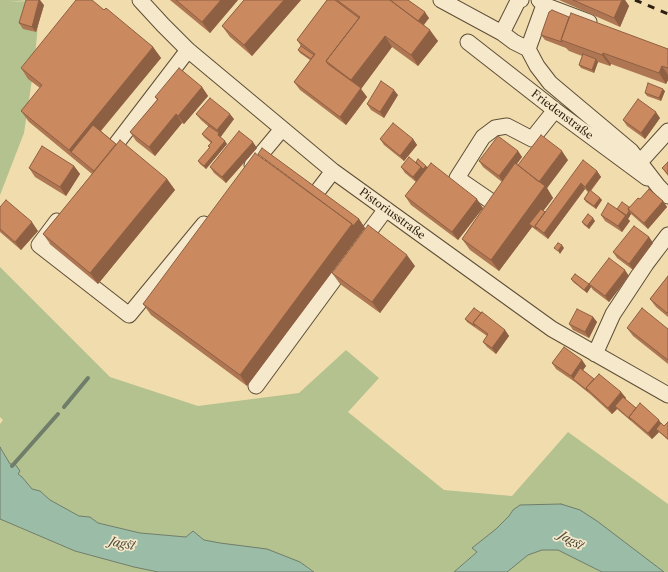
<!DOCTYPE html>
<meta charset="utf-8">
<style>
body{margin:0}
canvas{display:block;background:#f1dcad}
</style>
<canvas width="668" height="572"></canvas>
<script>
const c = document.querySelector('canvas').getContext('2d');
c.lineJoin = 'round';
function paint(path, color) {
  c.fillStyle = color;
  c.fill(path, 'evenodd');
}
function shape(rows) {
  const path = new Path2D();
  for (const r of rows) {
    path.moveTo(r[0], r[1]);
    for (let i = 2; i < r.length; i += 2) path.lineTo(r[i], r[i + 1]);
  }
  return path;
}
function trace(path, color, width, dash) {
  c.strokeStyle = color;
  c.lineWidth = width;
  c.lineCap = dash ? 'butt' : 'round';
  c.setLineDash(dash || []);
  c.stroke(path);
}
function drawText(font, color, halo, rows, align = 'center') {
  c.font = font + ' "Libre Caslon Text",serif';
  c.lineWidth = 3.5;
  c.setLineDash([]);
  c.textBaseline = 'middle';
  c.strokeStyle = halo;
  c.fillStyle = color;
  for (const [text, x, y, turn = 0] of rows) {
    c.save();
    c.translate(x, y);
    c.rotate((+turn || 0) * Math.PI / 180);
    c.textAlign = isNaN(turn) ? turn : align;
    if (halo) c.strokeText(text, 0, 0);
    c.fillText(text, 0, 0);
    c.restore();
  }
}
paint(shape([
 [0,0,29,0,8,2,29,1,40,4,34,66,24,133,0,195],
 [0,267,110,377,198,406,299,393,346,350,379,378,348,412,444,490,512,496,568,432,668,504,668,572,664,572,629,547,513,510,509,516,496,529,473,548,477,552,454,572,315,572,300,562,204,540,193,531,187,537,140,533,98,523,90,517,79,516,50,500,40,491,32,489,10,464,0,446,0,424,3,420,0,417],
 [0,519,75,551,134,567,158,572,0,572],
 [542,550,559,550,602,572,507,572,528,555]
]), '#b4c28f');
const water = shape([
 [0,447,10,464,15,464,20,471,18,474,22,477,32,489,40,491,50,500,79,516,90,517,98,523,140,533,186,537,193,531,204,540,220,543,267,549,300,562,314,572,158,572,134,567,75,551,0,519,0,447],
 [561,504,580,510,597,521,664,572,602,572,558,550,542,550,528,555,507,572,454,572,477,552,472,548,496,529,509,516,513,510,520,505,561,504]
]);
paint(water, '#9bbca6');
trace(water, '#6f7d6a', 1);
trace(shape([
 [64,407,88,378],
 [12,466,58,414]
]), '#6f7d6a', 4);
const minor = shape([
 [140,0,163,25,188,50,333,171,552,329,668,395],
 [441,0,502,33,514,42,528,49,537,66,550,83,631,151,658,186,668,196],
 [539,0,544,5,589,22],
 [502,33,518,1,521,0],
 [468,42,555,110,647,178],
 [528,49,544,5],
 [104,160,188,50],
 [640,162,668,131],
 [252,165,282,129],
 [317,192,333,171],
 [495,204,457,178,483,137,495,128,507,126,532,139,555,110],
 [57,221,39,245,129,315,204,224],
 [360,244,386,209],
 [595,354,613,314,646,264,668,235],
 [256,386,347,262]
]);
trace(minor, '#5e4e38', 17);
trace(minor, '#f6e8ca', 15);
trace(shape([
 [635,0,668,14]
]), '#2d1f11', 3, [7, 7]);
paint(shape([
 [170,0,238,0,210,33],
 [244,0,301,0,252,56,230,37,222,26],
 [327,0,408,0,429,18,424,25,438,41,418,66,392,47,361,89,367,97,346,125,300,90,294,82,310,60,300,53,298,50,301,46,297,40],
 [559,0,625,0,629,6,620,27],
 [44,5,36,32,23,29,19,23],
 [104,10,153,47,161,58,101,131,116,144,167,179,175,190,98,284,51,245,43,234,92,174,29,122,21,111,40,88,28,79,21,68],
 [569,17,668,49,668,80,666,84,611,64,610,66,598,62,594,73,581,68,579,65,582,56,569,51,566,48,545,40,541,35],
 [202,87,208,96,184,124,182,123,155,156,136,141,130,132,157,100,155,97],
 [665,91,661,101,647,96,645,93],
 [398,95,384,118,371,110,367,104],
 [196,114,234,119,220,137,227,144,206,169,200,164,198,161,210,148,208,146,211,143,204,137,202,134,209,127,201,120],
 [660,118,645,139,627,126,623,120],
 [380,139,413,139,417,145,404,161,384,145],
 [257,148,226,183,214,173,210,167],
 [518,151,522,157,517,164,518,165,568,160,547,188,553,198,543,211,545,212,597,171,601,177,591,191,600,198,602,200,596,209,586,202,584,199,588,192,585,189,548,239,532,227,499,271,470,250,462,239,502,182,483,167,479,161],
 [416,162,426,166,428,167,483,208,458,240,411,205,405,196,416,182,405,173,401,167],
 [668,162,668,176,662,168],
 [74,166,80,174,66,196,35,177,29,168],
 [640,199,663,201,667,207,648,229,631,214,628,219,630,221,622,232,605,221,601,215,617,209,629,207],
 [0,207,38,231,21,250,0,232],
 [359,219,365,228,247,386,151,315,143,304],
 [595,221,589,229,584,225,582,222],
 [649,237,653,243,633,270,617,258,613,252],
 [415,266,380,313,340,284,332,273],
 [629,276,609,302,593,290,589,284],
 [668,276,668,317,656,307,650,299],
 [571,279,589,284,591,287,587,293,573,282],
 [593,317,597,322,589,338,573,330,569,324],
 [465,319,505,330,509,336,496,354,487,347,483,342,487,336,467,322],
 [627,328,668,329,668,364,633,336],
 [582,360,586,366,583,370,594,379,621,392,626,398,625,399,636,408,661,423,664,426,668,423,668,440,659,432,652,439,617,409,612,414,590,394,575,382,556,369,552,363]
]), '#af7653');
paint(shape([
 [39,0,40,0,44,5,36,32,32,27],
 [221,0,238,0,210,33,202,22],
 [284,0,301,0,252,56,244,45],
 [622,0,625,0,629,6,620,27,614,18],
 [425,12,429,18,421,28,417,22],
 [430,30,438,41,418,66,411,55],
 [385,36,392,47,361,89,367,97,346,125,340,117,359,91,351,80],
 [153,47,161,58,78,158,71,152,69,150],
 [603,53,611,64,610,66,602,55],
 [596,59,598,62,594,73,592,70],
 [662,66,668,75,668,80,666,84,659,73],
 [202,87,208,96,184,124,178,116],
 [663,89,665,91,661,101,659,98],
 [394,90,398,95,384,118,380,112],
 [656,112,660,118,645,139,641,133],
 [176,114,182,123,155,156,149,147],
 [230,114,234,119,220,138,218,135,219,133,217,130],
 [413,139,417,145,404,161,400,156],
 [225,141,227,144,206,169,204,166],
 [253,142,257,148,226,183,222,177],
 [518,151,522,157,503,182,499,176],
 [562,151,568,160,547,188,553,198,532,226,529,224,532,227,499,271,491,260,539,182],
 [74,166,80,174,66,196,60,187],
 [426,166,428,169,417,183,413,177,421,167],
 [597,171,601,177,589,192,585,187],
 [167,179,175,190,98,284,90,273],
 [581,183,585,189,548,239,544,233],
 [600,198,602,200,596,209,594,206],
 [477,199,483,208,458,240,452,232],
 [663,201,667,207,648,229,644,223],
 [629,211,631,214,628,219,630,221,622,232,618,226,626,215],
 [593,218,595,221,589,229,587,226],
 [359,219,365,228,247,386,240,375,352,224],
 [32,222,38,231,21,250,15,242],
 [649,237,653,243,633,270,629,264],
 [562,245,564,248,560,254,558,251],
 [407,255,415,266,380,313,372,302],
 [625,270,629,276,609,302,605,296],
 [589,284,591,287,587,293,584,290],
 [593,317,597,322,589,338,585,332],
 [505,330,509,336,496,354,492,348],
 [582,360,586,366,575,381,571,376],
 [621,392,626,398,617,408,615,406,617,409,612,414,608,408],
 [659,420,663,426,656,429,659,432,652,439,648,433]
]), '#8e6043');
const building = shape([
 [26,0,39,0,32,27,19,23,26,0],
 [76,0,92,0,104,10,106,8,153,47,69,150,21,111,42,85,21,68,76,0],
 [176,0,221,0,202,22,176,0],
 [244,0,284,0,244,45,222,26,244,0],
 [327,0,335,0,359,18,326,61,328,64,361,88,340,117,294,82,315,54,297,40,327,0],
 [337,0,390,0,430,30,411,55,385,36,351,80,326,61,360,17,337,0],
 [390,0,408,0,425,12,418,21,390,0],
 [573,0,622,0,614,18,573,0],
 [552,10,569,17,561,40,562,42,541,35,549,12,552,10],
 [571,13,668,49,668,68,662,66,659,73,603,53,602,55,561,40,571,13],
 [301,46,314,55,311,59,298,50,301,46],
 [583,54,596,59,592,70,579,65,583,54],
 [179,68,202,87,178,116,176,114,149,147,130,132,158,99,155,97,179,68],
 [381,81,394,90,380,112,367,104,381,81],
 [648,83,663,89,659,98,645,93,648,83],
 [210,98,230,114,217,130,196,114,210,98],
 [638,99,656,112,641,133,623,120,638,99],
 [393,123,413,139,400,156,380,139,393,123],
 [93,125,116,144,94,171,71,152,93,125],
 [209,126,219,133,218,135,225,141,204,166,198,161,210,147,208,146,212,142,202,134,209,126],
 [239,131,253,142,222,177,210,167,239,131],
 [541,135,562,151,539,182,518,165,541,135],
 [498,136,518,151,499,176,479,161,498,136],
 [120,140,167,179,90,273,43,234,120,140],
 [42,146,74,166,60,187,29,168,42,146],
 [262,148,359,219,353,226,352,224,258,154,262,148],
 [255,153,352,224,240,375,143,304,255,153],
 [409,157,421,167,413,177,401,167,409,157],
 [418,159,426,166,423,169,416,162,418,159],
 [583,160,597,171,585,187,581,183,544,233,535,226,583,160],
 [668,162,668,174,662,168,668,162],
 [431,163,477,199,452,232,405,196,431,163],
 [515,163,545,186,491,260,462,239,515,163],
 [649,189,663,201,644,223,628,209,638,198,640,199,649,189],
 [590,190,600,198,594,206,584,199,590,190],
 [6,200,32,222,15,242,0,229,0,207,6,200],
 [622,202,629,207,628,209,629,211,626,216,617,209,622,202],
 [608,203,626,215,618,226,601,215,608,203],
 [541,209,545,212,535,226,537,229,529,224,541,209],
 [588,214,593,218,587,226,582,222,588,214],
 [368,225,407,255,372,302,332,273,368,225],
 [634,226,649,237,629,264,613,252,634,226],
 [558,243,562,245,558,251,554,248,558,243],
 [609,258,625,270,605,296,589,284,609,258],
 [575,274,589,284,584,290,571,279,575,274],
 [668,276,668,312,667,313,650,299,668,276],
 [474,308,481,313,473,323,475,326,465,319,474,308],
 [642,308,668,329,668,360,627,328,642,308],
 [577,309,593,317,585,332,569,324,577,309],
 [482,312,505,330,492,348,483,342,488,334,473,323,482,312],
 [564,347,582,360,571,376,552,363,564,347],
 [580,368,594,379,586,388,588,391,573,379,580,368],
 [599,374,621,392,608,408,586,388,599,374],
 [623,397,636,408,629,417,631,420,615,406,623,397],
 [640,403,659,420,648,433,629,417,640,403],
 [668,422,668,439,656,429,661,423,664,426,668,422]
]);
paint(building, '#cb8960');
trace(building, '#8e6043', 1);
drawText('11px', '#2d1f11', '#f6e8ca', [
 ["Friedenstraße",562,115,37],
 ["Pistoriusstraße",392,214,36]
]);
drawText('italic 12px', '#4e4e3e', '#f6e8ca', [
 ["Jagst",571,541,29],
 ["Jagst",122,544,11]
]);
</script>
